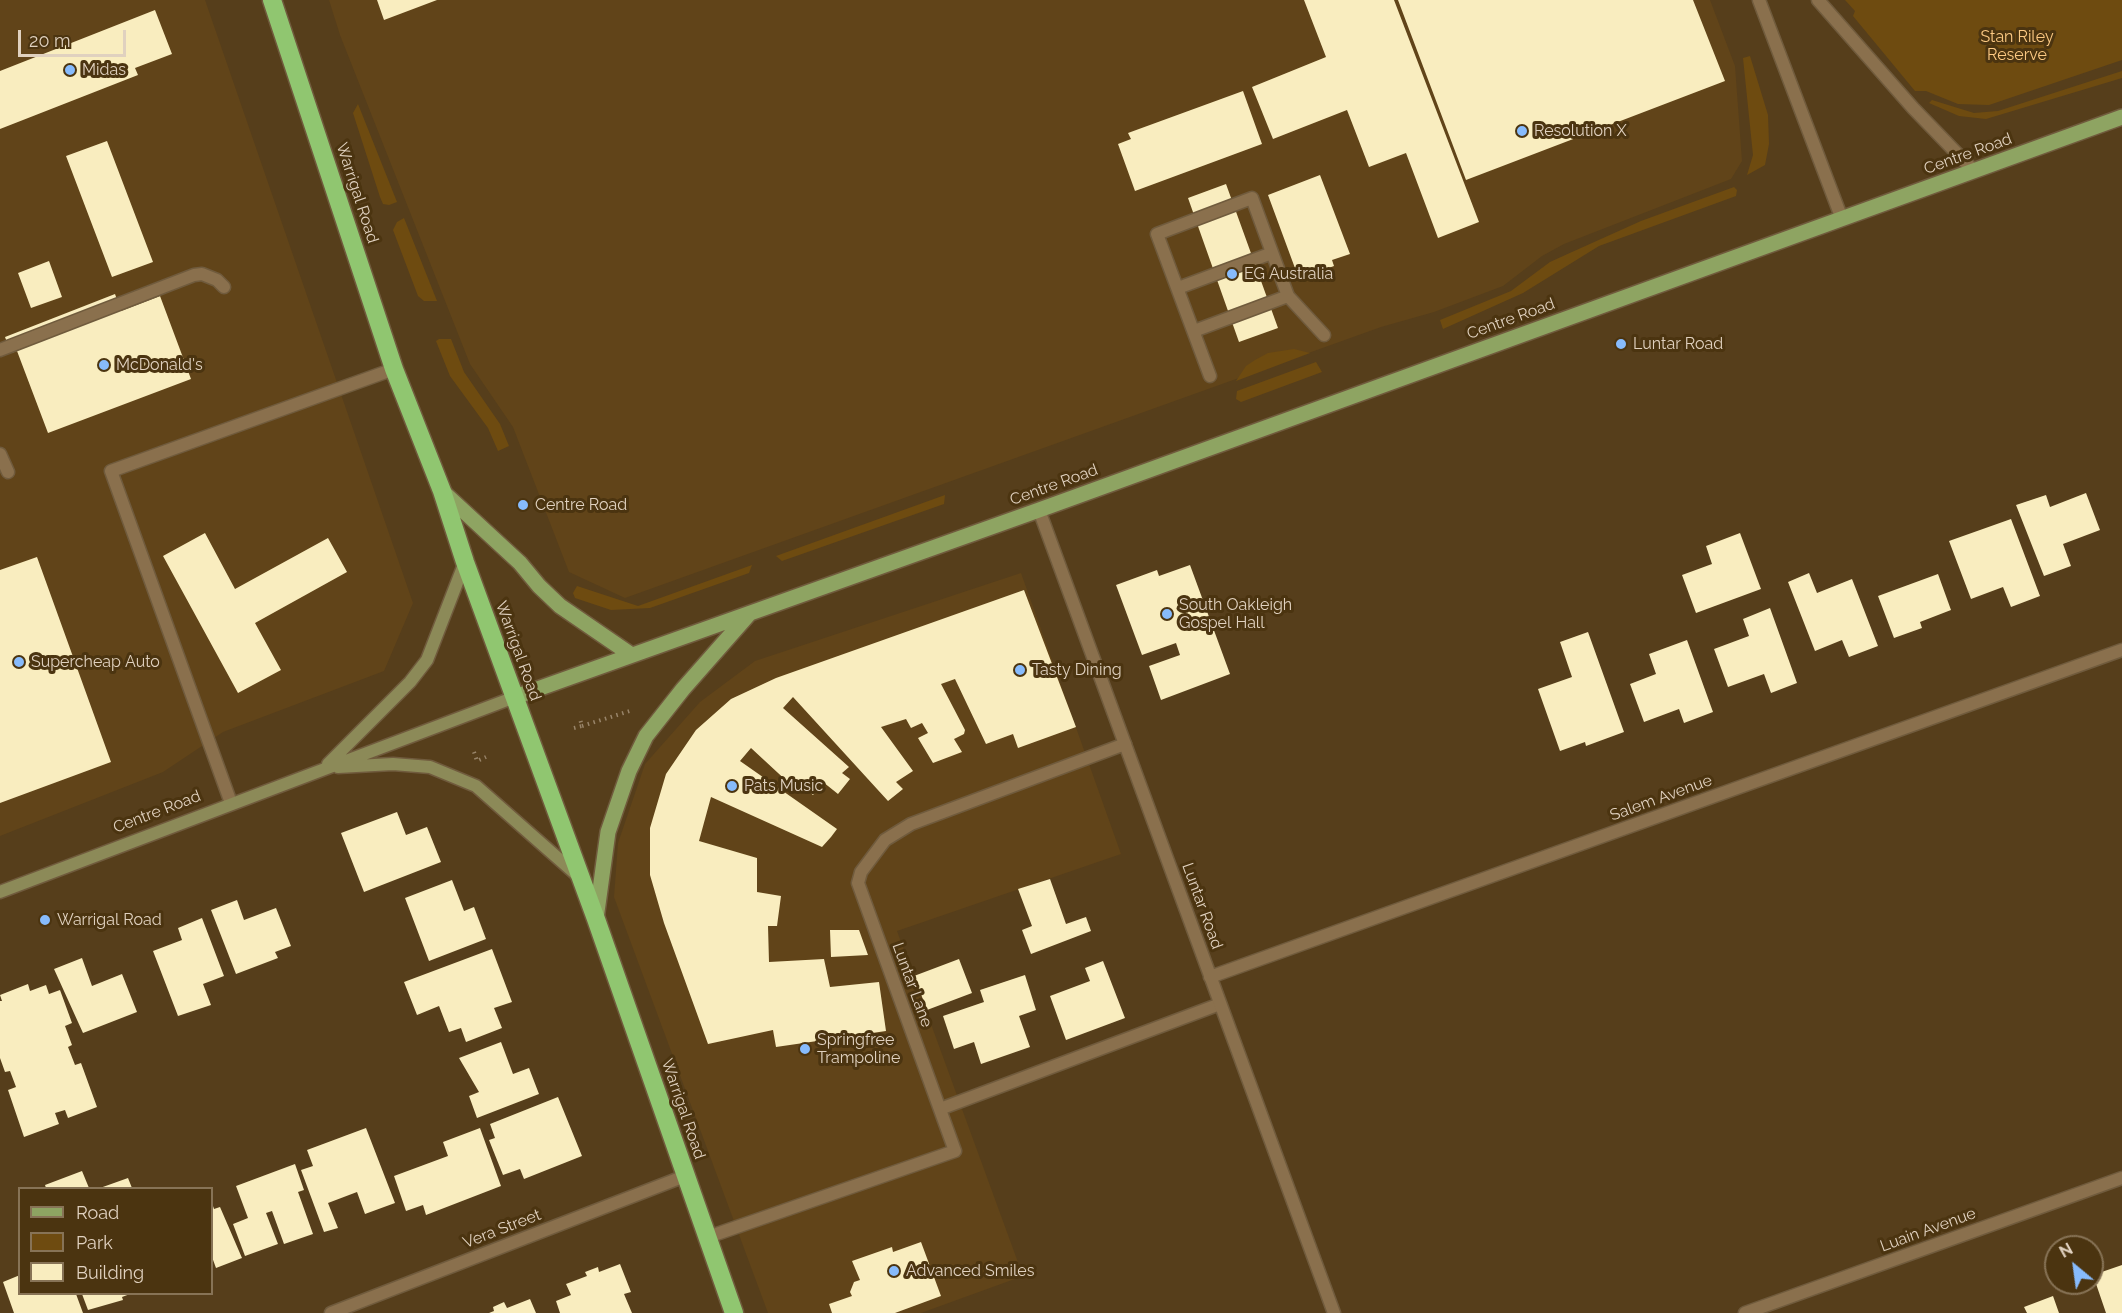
<!DOCTYPE html>
<style>
body{margin:0}
#map{position:relative;width:2122px;height:1313px;overflow:hidden;background:#563e1b;font-family:Raleway,sans-serif}
canvas{display:block}
.legend{position:absolute;left:18px;top:1187px;width:195px;height:108px;box-sizing:border-box;background:#4b3410;border:2px solid #877356;margin:0;padding:8px 10px;list-style:none;font-size:18px;color:#e0d1bf}
.legend li{display:flex;align-items:center;gap:12px;height:30px}
.legend b{width:30px;border:2px solid #877356}
.north{position:absolute;left:2044px;top:1235px;width:60px;height:60px;box-sizing:border-box;background:#4b3410;border:2px solid #877356;border-radius:50%;rotate:331deg;font-size:16px;font-weight:700;line-height:24px;text-align:center;color:#e0d1bf}
.north::after{content:'';display:block;margin:auto;width:21px;height:27px;background:#87bbfc;clip-path:polygon(50% 0,100% 100%,50% 72%,0 100%)}
.scale{position:absolute;left:18px;top:30px;width:108px;height:27px;box-sizing:border-box;border:3px solid #e0d1bf;border-top:0;padding-left:8px;font-size:18px;line-height:21px;white-space:nowrap;color:#e0d1bf;-webkit-text-stroke:4px #4b3410;paint-order:stroke}
</style>
<div id="map">
<canvas width="2122" height="1313"></canvas>
<ul class="legend">
<li><b style="height:8px;background:#8ea462"></b>Road</li>
<li><b style="height:16px;background:#6e4b10"></b>Park</li>
<li><b style="height:16px;background:#f9edbf"></b>Building</li>
</ul>
<div class="north">N</div>
<div class="scale">20 m</div>
</div>
<script>
const c = document.querySelector('canvas').getContext('2d');
c.lineJoin = 'round';
function paint(path, color) {
  c.fillStyle = color;
  c.fill(path, 'evenodd');
}
function shape(rows) {
  const path = new Path2D();
  for (const r of rows) {
    path.moveTo(r[0], r[1]);
    for (let i = 2; i < r.length; i += 2) path.lineTo(r[i], r[i + 1]);
  }
  return path;
}
function trace(path, color, width, dash) {
  c.strokeStyle = color;
  c.lineWidth = width;
  c.lineCap = dash ? 'butt' : 'round';
  c.setLineDash(dash || []);
  c.stroke(path);
}
function drawText(font, color, halo, rows, align = 'center') {
  c.font = font + ' Raleway,sans-serif';
  c.lineWidth = 6;
  c.setLineDash([]);
  c.textBaseline = 'middle';
  c.strokeStyle = halo;
  c.fillStyle = color;
  for (const [text, x, y, turn = 0] of rows) {
    c.save();
    c.translate(x, y);
    c.rotate((+turn || 0) * Math.PI / 180);
    c.textAlign = isNaN(turn) ? turn : align;
    if (halo) c.strokeText(text, 0, 0);
    c.fillText(text, 0, 0);
    c.restore();
  }
}
paint(shape([
 [0,0,205,0,413,603,384,671,223,732,163,772,0,836],
 [329,0,1710,0,1735,66,1742,161,1731,179,1564,244,1542,256,1503,286,1434,312,1381,327,625,598,569,572,513,427,470,364,340,35],
 [1021,573,1121,854,897,931,1023,1276,921,1313,768,1313,614,897,618,843,645,764,700,702,755,661]
]), '#614419');
paint(shape([
 [1845,0,2122,0,2122,60,1989,105,1958,104,1926,91,1915,91,1853,16,1855,11],
 [1750,56,1768,115,1769,144,1765,165,1747,175,1753,155,1743,58],
 [2122,71,2122,78,1986,119,1959,116,1929,103,1932,100,1974,113,1998,111],
 [358,104,397,202,389,205,383,204,380,197,353,113],
 [1734,187,1737,190,1736,196,1599,246,1523,293,1443,329,1440,320,1511,291,1550,262,1572,252,1641,221],
 [404,218,437,301,424,301,418,296,393,230,397,222],
 [439,339,451,339,464,372,500,424,509,446,498,451,488,428,450,376,436,341],
 [1294,349,1310,353,1236,381,1246,366,1255,360,1268,353],
 [1316,362,1322,372,1241,402,1236,399,1237,391],
 [945,495,944,504,782,561,776,556],
 [752,565,749,573,650,608,611,610,575,598,573,593,577,586,638,606]
]), '#6e4b10');
paint(shape([
 [377,0,437,0,384,20],
 [1304,0,1394,0,1479,222,1438,238,1406,153,1369,167,1347,110,1273,139,1252,87,1326,57],
 [1398,0,1693,0,1725,81,1466,180],
 [155,10,172,54,135,68,138,75,0,129,0,71],
 [1243,91,1262,144,1135,191,1118,144,1131,139,1128,133],
 [107,141,153,262,112,277,66,156],
 [1320,175,1350,254,1332,260,1334,266,1299,279,1268,195],
 [1226,184,1278,328,1239,342,1188,198],
 [49,261,62,297,31,308,18,273],
 [115,294,121,311,160,296,191,379,48,433,17,351,11,353,5,337],
 [2086,493,2100,530,2063,544,2071,566,2044,576,2016,505,2046,495,2050,507],
 [2011,519,2040,596,2011,607,2003,587,1971,599,1949,541],
 [205,533,235,589,328,538,347,572,255,623,281,670,238,693,163,556],
 [1740,533,1761,589,1696,613,1682,575,1712,564,1706,546],
 [37,557,111,762,0,803,0,570],
 [1190,565,1230,674,1161,700,1149,666,1180,655,1176,643,1142,655,1116,585,1157,570,1159,576],
 [1809,573,1817,593,1852,579,1878,646,1849,657,1842,640,1815,651,1788,582],
 [1938,574,1951,610,1920,622,1922,628,1894,638,1878,596],
 [1024,590,1076,727,1018,748,1013,734,986,744,955,679,941,684,965,730,964,734,954,739,962,752,933,763,918,738,928,733,922,723,911,728,906,719,881,727,913,771,896,782,903,789,888,801,793,697,783,708,849,767,842,773,850,779,838,794,823,782,813,795,796,781,791,785,751,748,740,761,837,829,831,837,822,847,711,797,699,841,757,858,757,892,781,896,777,926,768,926,769,962,824,959,830,987,879,982,886,1031,776,1047,773,1030,708,1044,664,923,650,875,650,828,666,774,696,730,731,699,776,678],
 [1770,608,1797,683,1771,693,1764,674,1728,687,1714,649,1749,636,1743,619],
 [1588,632,1624,732,1586,746,1585,742,1560,751,1538,689,1572,677,1560,642],
 [1687,640,1713,712,1684,723,1679,709,1644,722,1630,684,1656,674,1649,654],
 [397,812,406,835,427,827,441,862,364,892,341,833],
 [1050,879,1066,924,1086,917,1091,931,1031,954,1022,930,1032,926,1018,889],
 [452,880,464,911,474,907,486,939,429,961,405,898],
 [237,900,244,920,276,908,291,946,275,952,278,958,236,974,211,910],
 [202,918,224,976,203,984,211,1005,178,1016,153,951,182,940,178,928],
 [830,930,859,930,868,955,831,957],
 [492,949,512,1002,494,1008,502,1028,466,1042,461,1028,449,1032,439,1006,417,1015,404,982],
 [82,958,92,986,122,974,137,1012,83,1033,54,969],
 [959,959,972,993,927,1010,914,976],
 [1103,961,1125,1018,1066,1040,1050,996,1090,981,1085,968],
 [1025,975,1036,1010,1019,1016,1030,1047,981,1064,974,1042,954,1049,943,1016,984,1002,980,990],
 [28,984,30,991,46,985,49,994,60,990,72,1023,65,1026,72,1045,68,1047,75,1065,81,1063,97,1107,68,1118,65,1110,55,1113,59,1124,24,1137,8,1090,16,1087,10,1071,5,1072,0,1058,0,1001,2,1001,0,995],
 [501,1042,513,1074,529,1068,539,1094,477,1118,469,1096,479,1092,459,1058],
 [558,1097,582,1156,524,1179,520,1169,503,1175,489,1140,495,1138,490,1124],
 [366,1128,395,1203,365,1214,357,1192,328,1203,338,1228,324,1232,301,1170,313,1166,307,1150],
 [480,1128,501,1186,426,1215,423,1205,406,1211,394,1176,448,1156,443,1142],
 [295,1164,304,1190,298,1192,313,1234,284,1244,272,1211,266,1213,278,1244,245,1256,233,1224,248,1218,236,1186],
 [82,1171,89,1188,46,1188,45,1185],
 [128,1178,132,1188,100,1188],
 [212,1203,214,1209,220,1207,242,1258,216,1268,212,1257],
 [921,1242,941,1296,895,1313,832,1313,829,1304,852,1296,850,1292,854,1282,860,1280,852,1261,892,1247,893,1252],
 [620,1264,631,1292,624,1294,632,1313,560,1313,556,1301,571,1295,566,1284,587,1276,585,1272,598,1267,599,1272],
 [2122,1265,2122,1313,2106,1313,2093,1275],
 [20,1275,20,1294,76,1294,83,1313,14,1313,3,1282],
 [82,1294,130,1294,122,1297,123,1300,88,1310],
 [2053,1296,2059,1313,2027,1313,2024,1307],
 [530,1299,536,1313,489,1313,494,1311,493,1307,504,1302,507,1308]
]), '#f9edbf');
const lane = shape([
 [1759,0,1842,219],
 [1818,0,1913,108,1974,171],
 [1178,288,1272,253],
 [1194,331,1288,296],
 [0,350,194,275,202,274,217,280,224,287],
 [1210,376,1157,234,1252,198,1288,296,1324,335],
 [0,454,8,472],
 [231,803,111,471,394,369],
 [940,1109,1220,1004],
 [708,1237,955,1151,858,883,861,872,885,840,911,824,1125,744]
]);
const street = shape([
 [1039,510,1334,1313],
 [1210,977,2122,650],
 [331,1313,685,1176],
 [1745,1313,2122,1178]
]);
const secondary = shape([
 [328,764,410,682,427,660,465,562],
 [338,767,393,764,430,767,476,786,577,875],
 [0,892,515,697]
]);
const primary = shape([
 [442,491,520,563,539,586,560,606,630,654],
 [515,697,1039,510,2122,117],
 [596,919,608,832,629,771,646,736,683,689,749,614]
]);
const highway = shape([
 [272,0,394,369,442,491,465,562,596,919,734,1313]
]);
trace(lane, '#705b3d', 15);
trace(street, '#705b3d', 15);
trace(secondary, '#705b3d', 15);
trace(primary, '#705b3d', 18);
trace(highway, '#705b3d', 21);
trace(shape([
 [582,726,633,710],
 [574,728,582,726,580,719],
 [474,752,477,761,486,757]
]), '#988469', 4, [1.5, 4.5]);
trace(lane, '#8a704d', 12);
trace(street, '#8a704d', 12);
trace(secondary, '#8c8a58', 12);
trace(primary, '#8ea462', 15);
trace(highway, '#90c670', 18);
for (const [x, y, r, color] of [
 [70,70,6,"#87bbfc"],
 [1522,131,6,"#87bbfc"],
 [1232,274,6,"#87bbfc"],
 [1621,344,6,"#87bbfc"],
 [104,365,6,"#87bbfc"],
 [523,505,6,"#87bbfc"],
 [1167,614,6,"#87bbfc"],
 [19,662,6,"#87bbfc"],
 [1020,670,6,"#87bbfc"],
 [732,786,6,"#87bbfc"],
 [45,920,6,"#87bbfc"],
 [805,1049,6,"#87bbfc"],
 [894,1271,6,"#87bbfc"]
]) {
  const dot = new Path2D();
  dot.arc(x, y, r, 0, 2 * Math.PI);
  c.fillStyle = color;
  c.fill(dot);
  trace(dot, '#4b3410', 2);
}
drawText('16px', '#fcc983', '#4b3410', [
 ["Stan Riley",2017,37],
 ["Reserve",2017,55]
]);
drawText('16px', '#e0d1bf', '#4b3410', [
 ["Midas",82,70],
 ["Resolution X",1534,131],
 ["EG Australia",1244,274],
 ["Luntar Road",1633,344],
 ["McDonald's",116,365],
 ["Centre Road",535,505],
 ["South Oakleigh",1179,605],
 ["Gospel Hall",1179,623],
 ["Supercheap Auto",31,662],
 ["Tasty Dining",1032,670],
 ["Pats Music",744,786],
 ["Warrigal Road",57,920],
 ["Springfree",817,1040],
 ["Trampoline",817,1058],
 ["Advanced Smiles",906,1271]
], 'left');
drawText('16px', '#e0d1bf', '#4b3410', [
 ["Centre Road",1968,154,-20],
 ["Warrigal Road",357,193,72],
 ["Centre Road",1511,319,-20],
 ["Centre Road",1054,485,-20],
 ["Warrigal Road",518,651,70],
 ["Salem Avenue",1661,798,-20],
 ["Centre Road",157,812,-21],
 ["Luntar Road",1202,906,70],
 ["Luntar Lane",912,985,70],
 ["Warrigal Road",683,1109,71],
 ["Vera Street",502,1229,-21],
 ["Luain Avenue",1928,1230,-20]
]);
</script>
